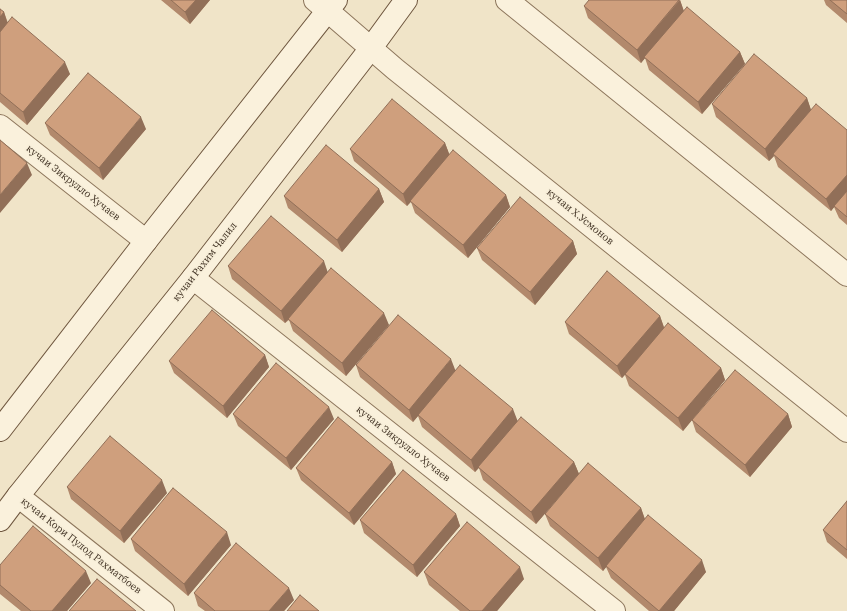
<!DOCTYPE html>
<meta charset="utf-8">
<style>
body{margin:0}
canvas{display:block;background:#f0e4c8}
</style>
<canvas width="847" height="611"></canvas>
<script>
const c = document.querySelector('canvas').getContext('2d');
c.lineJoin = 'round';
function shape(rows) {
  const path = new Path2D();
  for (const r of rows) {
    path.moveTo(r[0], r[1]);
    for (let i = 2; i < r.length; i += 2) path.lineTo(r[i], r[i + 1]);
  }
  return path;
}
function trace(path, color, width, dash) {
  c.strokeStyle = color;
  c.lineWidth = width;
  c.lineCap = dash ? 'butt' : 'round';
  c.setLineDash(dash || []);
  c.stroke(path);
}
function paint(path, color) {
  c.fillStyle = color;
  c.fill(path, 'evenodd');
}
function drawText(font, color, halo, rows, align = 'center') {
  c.font = font + ' "IBM Plex Serif",serif';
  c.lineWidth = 3;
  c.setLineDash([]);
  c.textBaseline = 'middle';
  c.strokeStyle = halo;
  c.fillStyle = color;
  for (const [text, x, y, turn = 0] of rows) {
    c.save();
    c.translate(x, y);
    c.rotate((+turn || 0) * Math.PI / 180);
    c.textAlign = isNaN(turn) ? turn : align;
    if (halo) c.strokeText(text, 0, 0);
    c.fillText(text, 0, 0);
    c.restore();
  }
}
const minor = shape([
 [315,0,395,69,847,431],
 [507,0,847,275],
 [0,126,146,241],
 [193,278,614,611],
 [18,496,163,611]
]);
const secondary = shape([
 [0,430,146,241,336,0],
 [0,520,18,496,193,278,371,48,406,0]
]);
trace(minor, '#8d765c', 24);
trace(secondary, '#6f573f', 24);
trace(minor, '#faf1dc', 22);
trace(secondary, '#faf1dc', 22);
paint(shape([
 [161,0,210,0,190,24],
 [680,0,684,11,740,52,745,64,702,114,649,70,645,58,641,63,588,18,584,6],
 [824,0,847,0,847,23,826,5],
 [0,9,4,12,8,23,70,74,27,125,0,102],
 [807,98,811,110,847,130,847,225,839,218,834,207,831,211,778,167,774,156,769,161,716,117,712,104],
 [45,123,146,129,103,180,50,135],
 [445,143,449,154,506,195,510,207,468,258,415,213,411,202,407,206,354,161,350,149],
 [379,189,384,202,342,252,288,208,284,196],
 [573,241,577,254,535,305,482,260,477,248],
 [228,266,328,272,389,325,346,376,293,331,289,320,285,323,232,279],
 [660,316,664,327,721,368,725,380,683,431,629,386,625,375,622,378,569,334,565,322],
 [265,355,269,367,227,418,174,373,169,361],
 [356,365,455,370,517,421,574,462,579,474,536,524,483,480,479,468,475,472,422,427,418,416,413,422,360,377],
 [233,414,334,419,291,470,238,426],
 [788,414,792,427,750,477,696,432,692,420],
 [392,462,396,474,354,525,301,480,296,468],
 [67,487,167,493,124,543,71,499],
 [847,501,847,559,827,542,823,530],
 [641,508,645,519,706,572,674,611,649,611,611,578,606,567,603,571,550,526,545,514],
 [456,514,460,526,417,577,364,533,360,520],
 [131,539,231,545,188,596,135,551],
 [0,565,91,583,67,611,21,611,0,594],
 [424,572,524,579,497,611,460,611,429,585],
 [194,593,294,600,284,611,205,611,198,606]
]), '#b2896c');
paint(shape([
 [196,0,210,0,190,24,185,12],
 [680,0,684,12,641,63,637,50],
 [4,12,8,25,0,34,0,17],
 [740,52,745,64,702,114,698,102],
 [65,62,70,74,27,125,23,112],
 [807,98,811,110,773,154,774,156,769,161,765,149],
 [141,117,146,129,103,180,99,168],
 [445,143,450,156,407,206,403,194],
 [27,163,32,175,0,213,0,195],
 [847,175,847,192,831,211,826,199],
 [379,189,384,202,342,252,337,240],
 [506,195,510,207,468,258,463,245],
 [573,241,577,254,535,305,530,292],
 [324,261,328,273,285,323,281,311],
 [384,313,389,325,346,376,342,363],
 [660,316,664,328,622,378,617,366],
 [265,355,269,367,227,418,223,406],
 [451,359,456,372,418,415,418,416,413,422,409,410],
 [721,368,725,380,683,431,678,418],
 [329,407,334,419,291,470,286,458],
 [513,409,518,422,475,472,471,460],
 [788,414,792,427,750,477,745,465],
 [392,462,396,474,354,525,349,513],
 [574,462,579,474,536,524,531,512],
 [162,480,167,493,124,543,120,531],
 [641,508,645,520,603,571,598,558],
 [456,514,460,526,417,577,413,565],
 [227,532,231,545,188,596,184,584],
 [702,560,706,572,674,611,659,611],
 [520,567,524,579,497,611,482,611],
 [86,571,91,583,67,611,52,611],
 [289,588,294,600,284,611,269,611]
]), '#916f58');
const building = shape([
 [171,0,196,0,185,12,171,0],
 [589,0,679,0,637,50,584,6,589,0],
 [830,0,847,0,847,14,830,0],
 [687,7,740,52,698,102,644,57,687,7],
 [0,9,4,12,0,17,0,9],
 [12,17,65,62,23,112,0,93,0,32,12,17],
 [754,54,807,98,765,149,712,104,754,54],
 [88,73,141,117,99,168,45,123,88,73],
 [392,99,445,143,403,194,350,149,392,99],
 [816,104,847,130,847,175,826,199,773,154,816,104],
 [0,140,27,163,0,195,0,140],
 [326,145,379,189,337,240,284,196,326,145],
 [453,150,506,195,463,245,410,201,453,150],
 [847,191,847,217,834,206,847,191],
 [520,197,573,241,530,292,477,248,520,197],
 [271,216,324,261,281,311,228,266,271,216],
 [331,268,384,313,342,363,288,319,331,268],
 [607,271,660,316,617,366,565,322,607,271],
 [212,310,265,355,223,406,169,361,212,310],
 [398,315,451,359,409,410,356,365,398,315],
 [668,323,721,368,678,418,625,374,668,323],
 [276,363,329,407,286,458,233,414,276,363],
 [460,365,513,409,471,460,418,415,460,365],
 [735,370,788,414,745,465,692,420,735,370],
 [338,417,392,462,349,513,296,468,338,417],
 [521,417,574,462,531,512,478,467,521,417],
 [110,436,162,480,120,531,67,487,110,436],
 [588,463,641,508,598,558,545,514,588,463],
 [403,470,456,514,413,565,360,520,403,470],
 [173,488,227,532,184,584,131,539,173,488],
 [847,501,847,550,823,530,847,501],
 [648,515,702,560,659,611,606,566,648,515],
 [467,522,520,567,482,611,470,611,424,572,467,522],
 [33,526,86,571,52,611,31,611,0,585,0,565,33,526],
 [236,543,289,588,269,611,215,611,194,593,236,543],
 [97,579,136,611,69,611,97,579],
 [300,595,319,611,287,611,300,595]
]);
paint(building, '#cf9f7d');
trace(building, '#916f58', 1);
drawText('10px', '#3d2e20', '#f7eed8', [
 ["кучаи Зикрулло Хучаев",73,183,38],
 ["кучаи Х.Усмонов",580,217,39],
 ["кучаи Рахим Чалил",205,262,-52],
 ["кучаи Зикрулло Хучаев",403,444,38],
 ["кучаи Кори Пулод Рахматбоев",81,546,38]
]);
</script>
